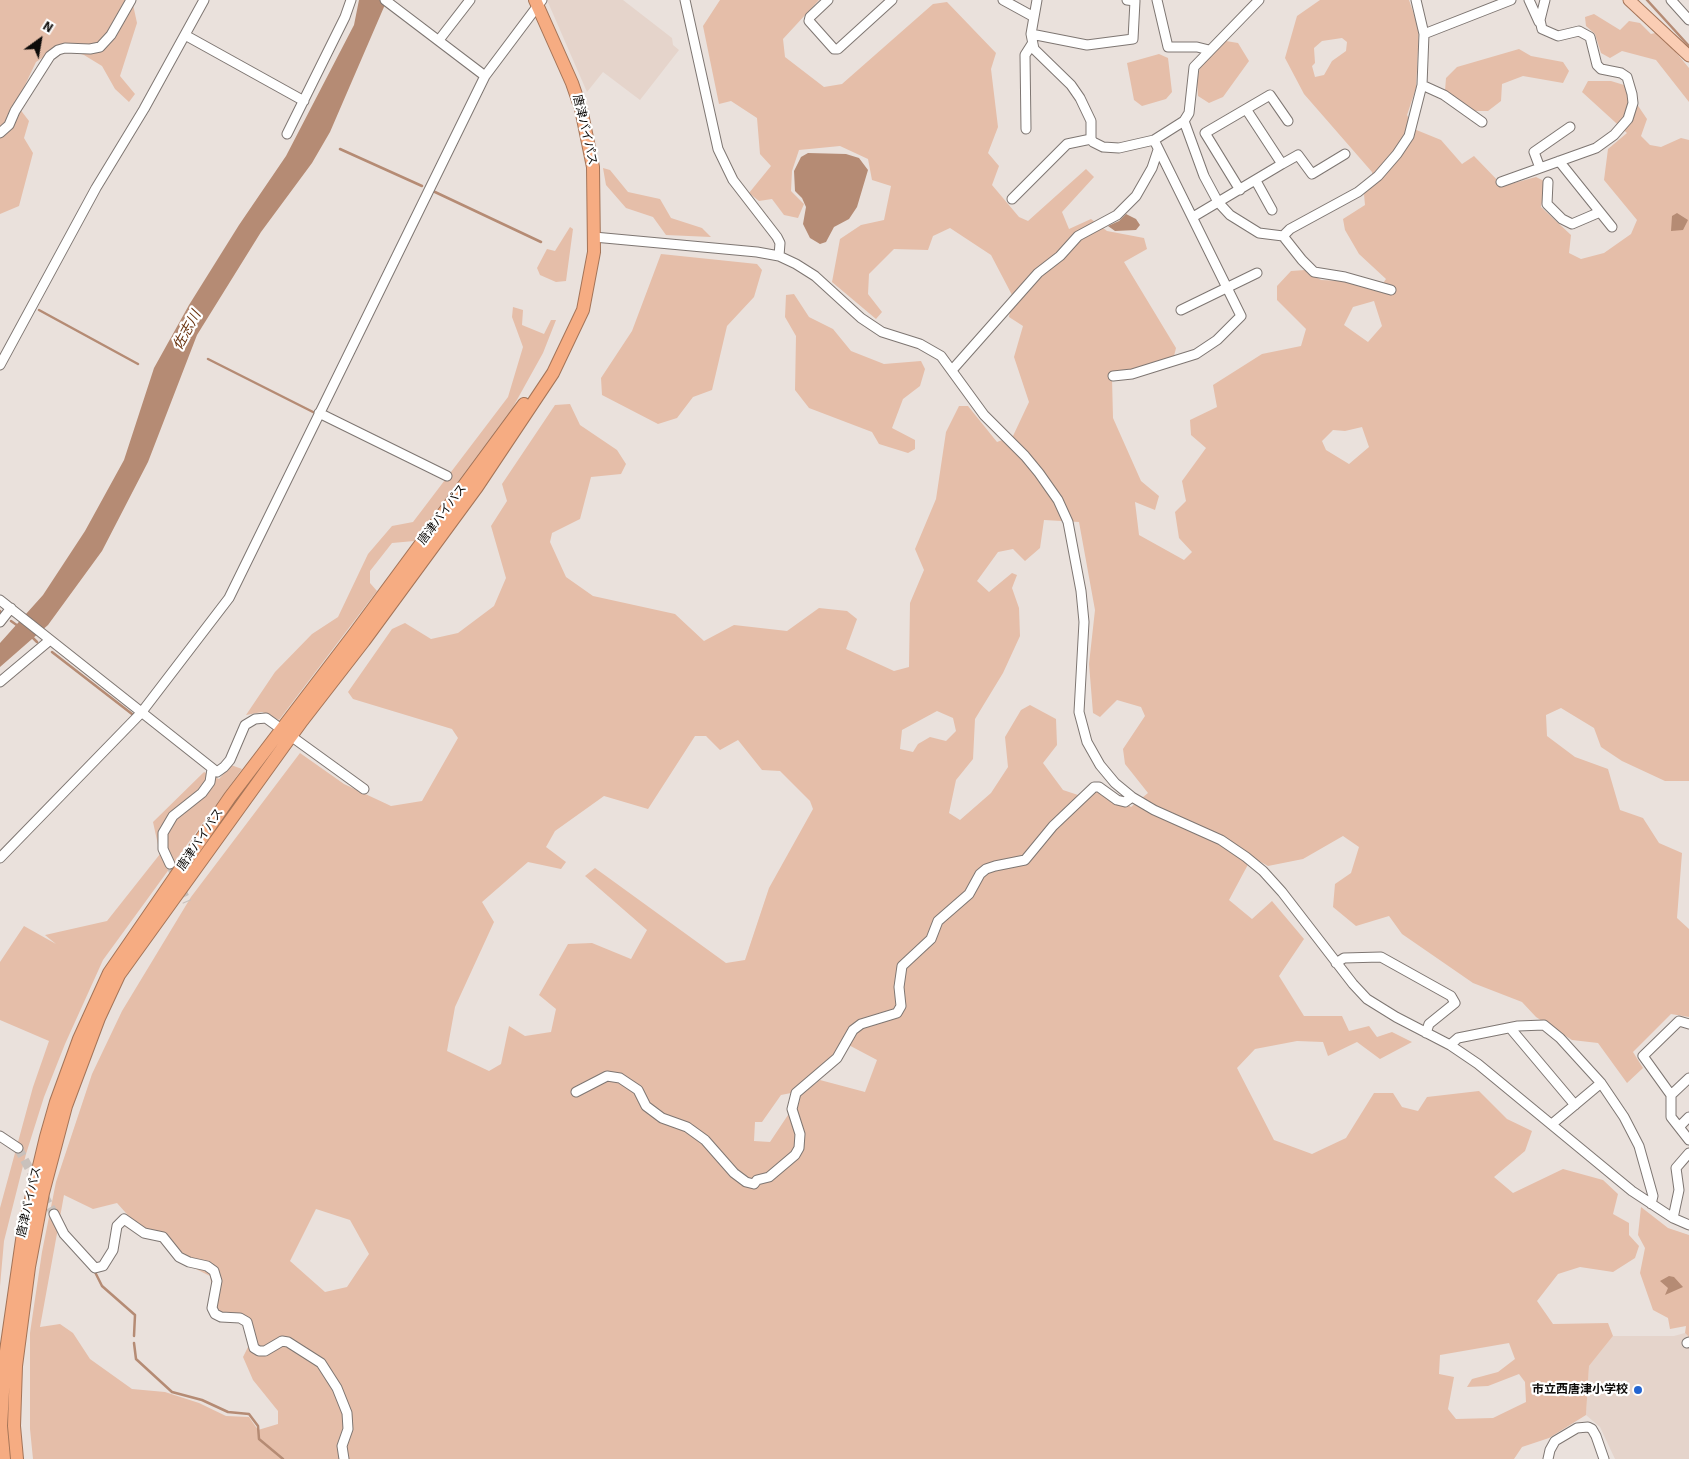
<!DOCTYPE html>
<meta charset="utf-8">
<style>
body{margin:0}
#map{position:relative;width:1689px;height:1459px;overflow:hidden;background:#eae1dc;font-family:"Source Sans 3",sans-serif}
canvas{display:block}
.north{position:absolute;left:15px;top:15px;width:50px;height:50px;-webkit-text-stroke:4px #fff;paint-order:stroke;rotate:32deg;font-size:14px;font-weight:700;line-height:20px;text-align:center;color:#0d0b09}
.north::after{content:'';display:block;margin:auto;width:18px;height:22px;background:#0d0b09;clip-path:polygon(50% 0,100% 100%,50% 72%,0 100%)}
</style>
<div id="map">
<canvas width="1689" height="1459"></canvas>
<div class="north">N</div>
</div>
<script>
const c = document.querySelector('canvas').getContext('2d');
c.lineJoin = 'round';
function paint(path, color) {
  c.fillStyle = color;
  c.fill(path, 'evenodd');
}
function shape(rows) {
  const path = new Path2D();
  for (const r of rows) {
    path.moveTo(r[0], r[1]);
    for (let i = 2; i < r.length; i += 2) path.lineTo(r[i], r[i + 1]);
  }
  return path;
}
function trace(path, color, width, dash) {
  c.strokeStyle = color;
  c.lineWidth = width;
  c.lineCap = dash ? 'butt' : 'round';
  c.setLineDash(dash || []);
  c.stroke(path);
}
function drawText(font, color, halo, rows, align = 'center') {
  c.font = font + ' "Source Sans 3","Noto Sans JP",sans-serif';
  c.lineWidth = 4.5;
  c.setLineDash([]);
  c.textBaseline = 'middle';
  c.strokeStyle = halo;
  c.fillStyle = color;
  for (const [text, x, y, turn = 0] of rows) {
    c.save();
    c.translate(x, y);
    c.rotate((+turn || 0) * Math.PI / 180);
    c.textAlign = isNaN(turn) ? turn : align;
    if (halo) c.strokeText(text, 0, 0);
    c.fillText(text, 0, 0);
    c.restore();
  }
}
paint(shape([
 [547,0,623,0,672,38,673,45,679,50,640,100,603,72,587,92],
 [1685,1333,1689,1337,1689,1459,1615,1459,1600,1427,1586,1415,1589,1366,1613,1336,1674,1336]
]), '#e5d4cb');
paint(shape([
 [0,0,132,0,137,23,120,76,135,94,129,102,115,89,102,66,84,55,59,47,36,62,16,104,29,121,24,138,33,153,19,206,0,214],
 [720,0,819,0,783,39,785,57,824,87,842,84,933,4,947,2,996,53,991,69,998,127,988,153,999,166,992,185,1019,217,1028,221,1086,169,1094,177,1062,212,1069,229,1091,219,1107,231,1144,238,1147,249,1124,262,1176,348,1173,360,1112,378,1113,418,1141,481,1159,496,1155,510,1135,502,1139,535,1184,560,1192,552,1179,538,1175,512,1186,501,1182,481,1206,448,1191,435,1190,420,1217,407,1213,385,1262,354,1301,346,1306,329,1277,300,1277,286,1291,271,1305,270,1321,280,1342,281,1379,289,1386,279,1359,254,1345,230,1343,219,1365,205,1364,194,1374,183,1372,172,1304,94,1285,58,1297,16,1320,0,1409,0,1419,29,1416,88,1407,115,1414,129,1441,140,1462,164,1474,156,1503,186,1536,177,1546,182,1541,207,1571,235,1569,253,1581,259,1604,253,1631,234,1637,220,1604,180,1608,149,1627,133,1582,92,1588,81,1611,81,1624,85,1647,119,1641,136,1650,145,1661,147,1681,138,1689,140,1689,781,1665,781,1622,761,1601,747,1594,728,1561,708,1546,715,1547,736,1575,757,1608,769,1620,810,1643,818,1659,843,1682,853,1677,918,1689,929,1689,1017,1671,1014,1633,1052,1643,1068,1627,1083,1598,1043,1572,1040,1536,1017,1522,1002,1473,983,1402,934,1389,916,1356,926,1333,907,1335,884,1351,873,1359,847,1343,836,1303,859,1268,866,1252,857,1229,900,1252,919,1272,901,1304,939,1279,976,1304,1016,1342,1016,1349,1031,1369,1026,1377,1037,1392,1032,1412,1042,1380,1059,1357,1042,1328,1056,1323,1042,1297,1041,1255,1049,1237,1068,1274,1140,1312,1154,1346,1138,1374,1093,1393,1093,1402,1107,1418,1111,1427,1097,1479,1091,1507,1119,1532,1131,1525,1151,1494,1177,1513,1193,1563,1169,1603,1180,1618,1194,1613,1214,1629,1223,1629,1235,1639,1246,1635,1258,1613,1272,1580,1267,1558,1274,1537,1301,1553,1324,1608,1323,1613,1336,1589,1366,1586,1415,1549,1438,1522,1447,1514,1459,33,1459,30,1429,30,1333,42,1252,56,1182,92,1074,122,1011,191,897,300,753,344,784,391,806,422,801,458,738,452,729,353,699,348,692,392,629,405,623,431,639,458,633,494,606,506,578,491,526,507,501,502,484,555,405,570,404,580,425,617,450,626,464,621,474,591,477,580,519,552,533,550,542,566,577,593,596,675,614,704,641,734,625,787,631,819,608,847,611,857,619,846,649,894,671,909,667,910,603,924,570,915,549,936,499,946,432,959,406,968,406,997,442,1013,436,1029,402,1014,357,1023,326,1009,317,1012,295,991,255,950,228,933,236,928,250,894,249,869,274,868,294,882,312,876,319,832,282,840,239,861,225,884,220,891,186,872,180,868,159,840,146,799,150,792,171,791,191,804,204,798,218,784,215,772,199,759,201,749,193,771,166,760,154,757,118,731,101,719,104,703,26],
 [1342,38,1347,42,1346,51,1332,61,1324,75,1315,77,1312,66,1315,63,1314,48,1322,41],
 [1374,301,1382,326,1368,342,1344,325,1353,307],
 [1362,427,1369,447,1349,464,1326,450,1322,441,1333,430,1345,431],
 [1044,520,1079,522,1095,610,1089,664,1093,713,1100,717,1117,700,1141,707,1145,716,1123,749,1125,764,1148,793,1131,807,1101,788,1087,798,1063,790,1043,763,1057,745,1056,719,1030,705,1021,710,1005,737,1008,767,991,793,960,820,949,813,956,780,973,759,975,719,1003,673,1020,636,1019,608,1012,588,1017,575,1012,573,989,592,977,581,998,552,1013,549,1025,561,1040,548],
 [937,711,953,718,956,731,946,741,930,737,918,744,913,752,900,749,902,730],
 [695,736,706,736,720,750,738,740,762,770,780,771,810,801,813,809,769,888,745,960,726,963,595,868,585,876,647,930,631,959,592,943,568,944,539,995,556,1009,551,1032,525,1036,509,1026,501,1064,489,1071,447,1051,455,1007,494,922,482,902,528,862,561,869,566,862,546,847,555,831,604,796,648,809],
 [843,1042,877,1060,865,1092,820,1080,790,1103,790,1112,770,1142,754,1141,755,1122,762,1122,781,1095,791,1093,834,1057],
 [64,1195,93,1209,117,1203,142,1231,162,1238,178,1260,210,1276,215,1304,223,1316,246,1318,254,1328,252,1350,248,1347,243,1357,253,1380,278,1411,278,1424,258,1430,249,1417,226,1416,199,1403,165,1392,132,1389,90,1359,73,1333,60,1324,40,1327],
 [316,1209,350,1220,369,1254,347,1287,325,1292,290,1261],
 [1509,1343,1515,1359,1498,1372,1472,1379,1467,1387,1488,1386,1519,1374,1525,1382,1526,1402,1493,1418,1456,1419,1448,1409,1454,1377,1439,1374,1440,1355],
 [1594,14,1620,30,1629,21,1640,23,1651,34,1659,32,1689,68,1689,102,1656,60,1622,51,1610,58,1601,53,1595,34,1586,26,1585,17],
 [1226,41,1238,43,1249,61,1223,97,1209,103,1198,96,1197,82,1200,67],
 [1519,49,1531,56,1563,62,1569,71,1563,83,1523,76,1502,84,1501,101,1488,111,1474,111,1445,91,1446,78,1457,67],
 [1159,54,1168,58,1172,92,1166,99,1142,106,1134,100,1127,63],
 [603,168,610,170,628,192,660,199,671,218,702,228,711,237,666,235,653,217,626,208,606,185],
 [570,227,573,229,566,281,556,282,540,275,537,268,547,249,555,251],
 [661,254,757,264,762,270,754,297,727,326,712,390,693,397,677,418,658,424,602,395,601,378,632,331],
 [794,294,809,317,833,329,851,351,884,364,921,361,925,369,920,386,903,399,892,428,915,440,915,449,908,453,879,444,872,432,809,408,795,390,796,336,785,317,786,295],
 [513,307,523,310,522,325,544,334,551,320,556,320,543,353,513,407,414,541,392,543,370,571,370,583,377,591,279,720,262,712,246,715,275,672,312,634,338,617,368,554,392,526,413,522,508,397,523,347,512,317],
 [231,765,242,769,103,960,65,1044,44,1097,26,1154,4,1241,0,1286,0,1208,33,1087,49,1041,0,1020,0,962,24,926,56,944,45,935,107,921,160,854,153,822,204,772,219,779],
 [1641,1207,1668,1228,1689,1235,1689,1337,1685,1333,1686,1326,1670,1329,1668,1318,1653,1310,1640,1273,1645,1248,1638,1235]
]), '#e5bea9');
paint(shape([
 [359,0,387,0,330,132,312,163,261,232,197,335,148,462,102,551,48,625,0,667,0,643,43,595,85,531,124,460,154,368,189,305,239,225,286,156,354,25],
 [808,153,846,154,859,158,868,170,857,207,849,219,834,227,826,242,820,244,810,238,803,224,806,207,802,198,795,191,794,171,801,157],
 [1677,213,1688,220,1683,230,1671,231,1672,216],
 [1126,214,1136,219,1140,225,1136,230,1115,231,1108,226,1119,221],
 [1669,1276,1674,1277,1683,1287,1665,1295,1668,1288,1660,1281]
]), '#b58b74');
trace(shape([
 [1647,0,1689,46],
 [340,149,422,186],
 [435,192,541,242],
 [39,310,138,364],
 [208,359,315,413],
 [0,611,1,613],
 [11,621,18,626],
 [32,637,37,642],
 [52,652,132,714],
 [95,1272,102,1286,135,1315,134,1336],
 [134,1343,136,1359,172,1392,202,1400,228,1412,249,1414,258,1426,259,1439,283,1459]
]), '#b58b74', 2.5);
trace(shape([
 [170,864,187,902],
 [18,1148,54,1214]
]), '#c9c1bc', 9, [9, 4.5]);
const minor = shape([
 [385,0,485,76],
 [685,0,718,149,733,180,777,237,780,243,779,256],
 [828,0,810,17,809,21,834,49,838,49,892,0],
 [1003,0,1034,17],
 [1037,0,1031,34,1034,49,1071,85,1080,98,1091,121,1091,139,1093,142,1103,147,1119,148,1154,140,1184,121,1189,113,1194,67,1259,0],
 [1157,0,1168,47,1197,47,1209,50],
 [1529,0,1539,22],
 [1671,0,1689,20],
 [1031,34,1087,45,1133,39,1135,1,1127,0],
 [1424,34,1511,0],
 [185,35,304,101],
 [439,40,470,0],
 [1422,85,1444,95,1482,122],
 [1246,109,1282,164,1298,155,1312,174,1345,154],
 [1184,121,1204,176,1218,202,1230,215,1259,233,1283,236,1290,229,1358,192,1378,176,1397,154,1409,136,1422,85,1424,34,1416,0],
 [1026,129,1025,55,1032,44],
 [0,133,9,125,15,111,50,56,58,50,65,48,90,49,100,47,111,35,131,0],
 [287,134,345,17,351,0],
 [1559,161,1612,227],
 [1540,168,1534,152,1570,127],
 [1256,181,1272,210],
 [1501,182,1596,148,1614,135,1628,119,1633,103,1632,94,1627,77,1621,73,1601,69,1597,65,1590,37,1579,31,1558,36,1542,29,1540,20,1545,0],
 [1548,182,1547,204,1562,219,1572,224,1600,212],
 [1240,190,1205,133,1270,95,1288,121],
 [1012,199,1067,144,1091,139],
 [1193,217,1282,164],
 [1283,236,1302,260,1314,272,1345,277,1391,290],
 [594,237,757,252,779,256,796,264,815,276,861,318,882,332,920,344,941,356,984,415,1025,456,1039,473,1058,500,1068,522,1081,591,1084,622,1079,712,1087,742,1100,765,1115,783,1132,797,1154,810,1221,840,1246,857,1263,871,1282,892,1353,984,1367,999,1396,1017,1450,1045,1478,1064,1632,1191,1673,1218,1689,1225],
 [1181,310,1257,273],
 [0,365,96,188,144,109,204,0],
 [953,369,1038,273,1060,256,1078,236,1117,215,1136,196,1152,168,1158,150],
 [1113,376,1132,374,1196,354,1217,340,1241,316,1154,140],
 [319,413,447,476],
 [0,600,217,772,224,767,230,760,245,725,255,719,266,718,364,789],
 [0,622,11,608],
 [0,682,50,640],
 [0,858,141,713,229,598,485,76,542,0],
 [170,864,163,849,163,833,173,816,202,793,210,782,212,769],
 [1336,963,1344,958,1381,957,1451,996,1455,1003,1429,1024,1426,1033],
 [1689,1024,1679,1021,1643,1056,1671,1095,1671,1117,1689,1140],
 [1511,1029,1575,1105],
 [1450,1045,1458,1038,1518,1026,1544,1025,1560,1038,1601,1083,1624,1117,1639,1146,1653,1196,1651,1204],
 [576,1092,607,1076,620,1078,638,1090,646,1106,662,1118,687,1127,705,1140,734,1173,746,1182,754,1184,757,1180,769,1177,795,1155,799,1148,800,1134,792,1109,796,1093,837,1058,853,1030,861,1024,897,1013,901,1006,899,987,902,966,931,939,938,921,969,894,980,874,986,869,995,866,1025,860,1053,826,1094,787,1099,787,1117,800,1125,802,1132,797],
 [1671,1095,1689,1078],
 [1552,1124,1601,1083],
 [1679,1127,1689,1117],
 [0,1136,18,1148],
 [54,1214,64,1234,95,1268,103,1266,113,1250,117,1226,124,1219,144,1233,163,1237,179,1257,189,1262,207,1266,214,1271,217,1281,212,1308,215,1314,221,1317,240,1318,247,1322,254,1348,259,1351,265,1351,282,1341,288,1342,321,1363,337,1388,347,1413,348,1429,342,1446,344,1459],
 [1673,1218,1679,1190,1676,1168,1689,1153],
 [1687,1343,1689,1342],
 [1548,1459,1550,1450,1555,1441,1577,1428,1588,1427,1592,1429,1596,1436,1604,1459]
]);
const major = shape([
 [1629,0,1689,56]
]);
const highway = shape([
 [4,1459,1,1426,5,1358,23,1233,46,1137,56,1102,79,1039,109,973,230,797,355,633,524,404],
 [17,1459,14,1426,16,1366,29,1267,43,1193,66,1106,99,1018,119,975,302,721,364,641,477,487,553,373,583,310,594,252,593,167,581,109,572,83,535,0]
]);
trace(minor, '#7e7672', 11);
trace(major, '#a47458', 13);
trace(highway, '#a47458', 14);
trace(minor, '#fff', 9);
trace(major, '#facdb4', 11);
trace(highway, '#f6ac82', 12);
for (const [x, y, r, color] of [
 [1638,1390,5,"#2465d1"]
]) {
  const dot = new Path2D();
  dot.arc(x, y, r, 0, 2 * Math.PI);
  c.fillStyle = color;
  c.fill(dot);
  trace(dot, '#fff', 2);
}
drawText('12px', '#0d0b09', '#fff', [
 ["唐津バイパス",584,130,77],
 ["唐津バイパス",443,515,-53],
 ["唐津バイパス",201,840,-56],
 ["唐津バイパス",30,1202,-77]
]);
drawText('bold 12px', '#0d0b09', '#fff', [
 ["市立西唐津小学校",1628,1390]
], 'right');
drawText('italic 14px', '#6b3410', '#fff', [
 ["佐志川",188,331,-61]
]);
</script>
